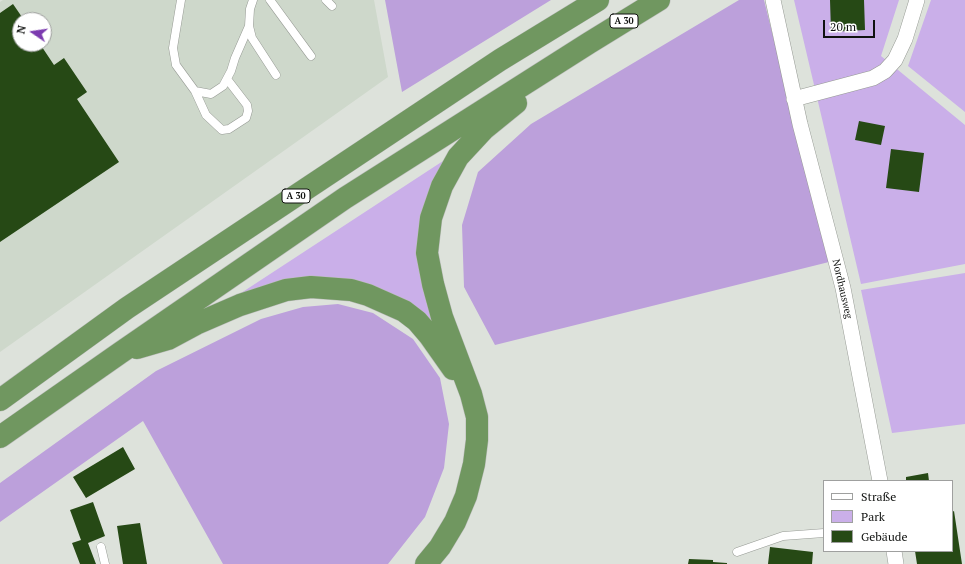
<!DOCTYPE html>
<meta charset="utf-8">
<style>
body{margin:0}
#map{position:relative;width:965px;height:564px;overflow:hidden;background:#dde2db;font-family:"PT Serif",serif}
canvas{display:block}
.legend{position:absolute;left:823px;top:480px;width:130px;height:72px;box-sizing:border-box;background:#fff;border:1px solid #9fa09f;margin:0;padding:5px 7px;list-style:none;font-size:12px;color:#101210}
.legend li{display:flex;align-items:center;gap:8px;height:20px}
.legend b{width:20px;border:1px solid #9fa09f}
.north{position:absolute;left:12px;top:12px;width:40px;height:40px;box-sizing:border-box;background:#fff;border:1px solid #9fa09f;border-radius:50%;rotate:283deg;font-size:11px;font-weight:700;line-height:16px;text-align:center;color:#101210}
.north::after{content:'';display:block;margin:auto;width:14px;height:18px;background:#7b3aaf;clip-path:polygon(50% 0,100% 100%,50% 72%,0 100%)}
.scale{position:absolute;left:823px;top:20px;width:52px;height:18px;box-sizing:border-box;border:2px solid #101210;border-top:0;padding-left:5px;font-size:12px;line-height:14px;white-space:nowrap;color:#101210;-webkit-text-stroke:3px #fff;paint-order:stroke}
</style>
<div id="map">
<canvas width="965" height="564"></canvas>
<ul class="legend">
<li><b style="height:5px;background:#fff"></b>Straße</li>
<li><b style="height:11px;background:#caafe9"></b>Park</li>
<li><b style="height:11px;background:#264915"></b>Gebäude</li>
</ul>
<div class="north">N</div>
<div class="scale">20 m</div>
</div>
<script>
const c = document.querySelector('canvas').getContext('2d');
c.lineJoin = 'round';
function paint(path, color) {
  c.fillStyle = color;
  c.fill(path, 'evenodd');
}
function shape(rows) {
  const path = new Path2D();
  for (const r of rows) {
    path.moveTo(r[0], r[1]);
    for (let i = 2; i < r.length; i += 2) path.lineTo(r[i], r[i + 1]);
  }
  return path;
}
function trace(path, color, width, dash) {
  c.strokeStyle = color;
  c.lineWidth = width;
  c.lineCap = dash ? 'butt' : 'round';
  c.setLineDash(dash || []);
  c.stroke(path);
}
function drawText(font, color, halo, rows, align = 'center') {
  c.font = font + ' "PT Serif",serif';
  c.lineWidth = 4;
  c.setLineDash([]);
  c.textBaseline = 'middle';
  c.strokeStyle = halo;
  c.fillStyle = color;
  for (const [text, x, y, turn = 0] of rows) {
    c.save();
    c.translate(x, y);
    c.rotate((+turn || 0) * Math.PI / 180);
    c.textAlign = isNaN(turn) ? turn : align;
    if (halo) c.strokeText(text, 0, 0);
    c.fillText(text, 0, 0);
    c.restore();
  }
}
paint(shape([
 [3,0,374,0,388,77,0,352,0,2],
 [20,20,44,20,44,44,20,44]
]), '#ced8cb');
paint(shape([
 [794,0,899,0,881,56,965,125,965,264,861,284],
 [931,0,965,0,965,112,908,66],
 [443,161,432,185,438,332,400,299,238,295],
 [965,273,965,424,892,433,861,290]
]), '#caafe9');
paint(shape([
 [385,0,551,0,402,92],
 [739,0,764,0,829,262,495,345,464,287,462,225,478,172,531,124],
 [338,304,373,313,413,339,440,378,449,424,444,468,425,517,388,564,223,564,143,421,0,522,0,483,156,371,261,319,303,307]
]), '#bca0db');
paint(shape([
 [830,0,864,0,865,30,831,32],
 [13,4,24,20,20,20,20,44,40,44,54,65,64,58,87,92,77,99,119,162,0,242,0,13],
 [859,121,885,126,881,145,855,140],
 [891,149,924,153,919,192,886,188],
 [123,447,135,469,86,498,73,477],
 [928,473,929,481,906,481,906,477],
 [93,502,105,536,88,543,96,564,80,564,72,543,81,540,70,510],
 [954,511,962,564,917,564,915,551,952,551,952,512],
 [140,523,147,564,123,564,117,526],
 [770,547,813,552,812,564,768,564],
 [689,559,713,560,713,562,727,563,727,564,688,564]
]), '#264915');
const lane = shape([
 [181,0,173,48,176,65,195,91,211,94,223,86,231,71,235,58,249,26],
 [253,0,250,9,249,26,252,38,276,75],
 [270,0,311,56],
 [326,0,332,6],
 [195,91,206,115,222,130,229,129,246,118,248,111,247,105,227,79],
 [101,547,105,564],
 [737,552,783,536,824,533]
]);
const street = shape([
 [773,0,800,124,843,288,880,481],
 [794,99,873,78,885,71,895,60,905,39,917,0],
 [894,551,896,564]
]);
const highway = shape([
 [137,348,168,339,196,324,240,305,286,290,311,287,351,290,368,295,404,311,417,321,429,335,453,369],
 [0,400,127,308,500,60,598,0],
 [0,437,120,353,345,198,589,43,659,0],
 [426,564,440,547,455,522,466,496,474,464,477,440,477,417,471,394,442,317,433,284,427,253,431,218,442,186,458,157,484,129,516,103]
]);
trace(lane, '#969a94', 9);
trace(street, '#969a94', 16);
trace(highway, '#bcbdbc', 23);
trace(lane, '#fff', 8);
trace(street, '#fff', 15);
trace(highway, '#709760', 22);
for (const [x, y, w] of [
 [624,21,28],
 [296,196,28]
]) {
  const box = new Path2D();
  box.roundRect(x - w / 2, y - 7, w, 14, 3);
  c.fillStyle = '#fff';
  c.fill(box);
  trace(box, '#101210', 1);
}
drawText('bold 9px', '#101210', null, [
 ["A 30",624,21],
 ["A 30",296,196]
]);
drawText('10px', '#101210', '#fff', [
 ["Nordhausweg",842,289,77]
]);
</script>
